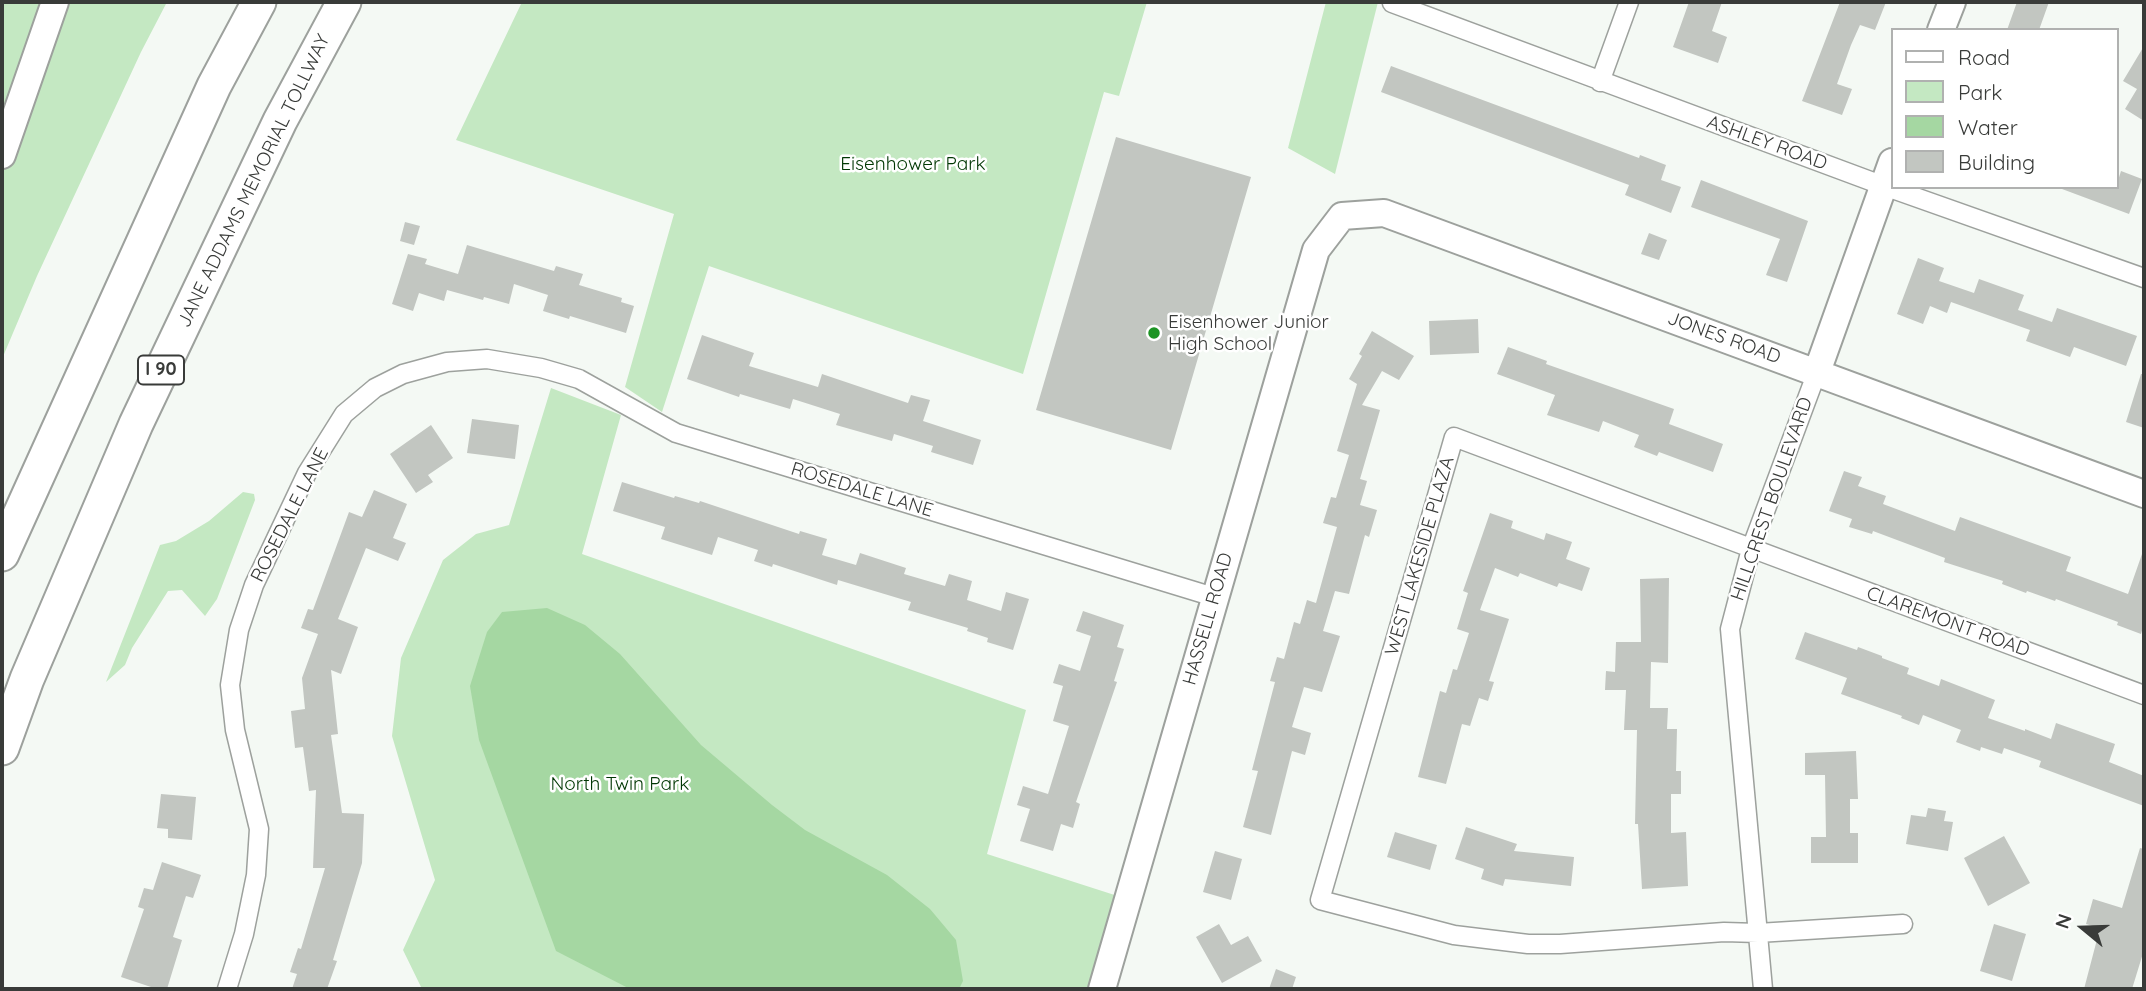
<!DOCTYPE html>
<style>
body{margin:0}
#map{position:relative;width:2146px;height:991px;overflow:hidden;background:#f4f9f4;font-family:Quicksand,sans-serif}
canvas{display:block}
.frame{position:absolute;inset:0;border:4px solid #393b39;pointer-events:none}
.legend{position:absolute;left:1891px;top:28px;width:228px;height:161px;box-sizing:border-box;background:#fff;border:2px solid #b0b1b0;margin:0;padding:9px 12px;list-style:none;font-size:21px;color:#393b39}
.legend li{display:flex;align-items:center;gap:14px;height:35px}
.legend b{width:35px;border:2px solid #b0b1b0}
.north{position:absolute;left:2048px;top:893px;width:70px;height:70px;-webkit-text-stroke:5px #fff;paint-order:stroke;rotate:289deg;font-size:19px;font-weight:700;line-height:28px;text-align:center;color:#393b39}
.north::after{content:'';display:block;margin:auto;width:24px;height:32px;background:#393b39;clip-path:polygon(50% 0,100% 100%,50% 72%,0 100%)}
</style>
<div id="map">
<canvas width="2146" height="991"></canvas>
<div class="frame"></div>
<ul class="legend">
<li><b style="height:9px;background:#fff"></b>Road</li>
<li><b style="height:19px;background:#c4e8c2"></b>Park</li>
<li><b style="height:19px;background:#a5d7a2"></b>Water</li>
<li><b style="height:19px;background:#c2c6c1"></b>Building</li>
</ul>
<div class="north">N</div>
</div>
<script>
const c = document.querySelector('canvas').getContext('2d');
c.lineJoin = 'round';
function paint(path, color) {
  c.fillStyle = color;
  c.fill(path, 'evenodd');
}
function shape(rows) {
  const path = new Path2D();
  for (const r of rows) {
    path.moveTo(r[0], r[1]);
    for (let i = 2; i < r.length; i += 2) path.lineTo(r[i], r[i + 1]);
  }
  return path;
}
function trace(path, color, width, dash) {
  c.strokeStyle = color;
  c.lineWidth = width;
  c.lineCap = dash ? 'butt' : 'round';
  c.setLineDash(dash || []);
  c.stroke(path);
}
function drawText(font, color, halo, rows, align = 'center') {
  c.font = font + ' Quicksand,sans-serif';
  c.lineWidth = 5;
  c.setLineDash([]);
  c.textBaseline = 'middle';
  c.strokeStyle = halo;
  c.fillStyle = color;
  for (const [text, x, y, turn = 0] of rows) {
    c.save();
    c.translate(x, y);
    c.rotate((+turn || 0) * Math.PI / 180);
    c.textAlign = isNaN(turn) ? turn : align;
    if (halo) c.strokeText(text, 0, 0);
    c.fillText(text, 0, 0);
    c.restore();
  }
}
paint(shape([
 [2,2,167,2,141,52,37,276,2,359],
 [522,2,1147,2,1119,96,1104,92,1023,374,709,266,662,412,625,387,674,214,456,140],
 [1326,2,1378,2,1335,174,1288,148],
 [551,388,621,415,582,554,1026,710,987,854,1127,899,1102,989,422,989,403,950,435,880,392,736,401,658,443,560,476,534,509,525],
 [243,492,254,494,255,500,217,599,205,616,182,590,168,591,132,648,125,665,106,682,160,545,176,541,209,521]
]), '#c4e8c2');
paint(shape([
 [547,608,585,625,620,654,701,745,772,805,805,830,887,875,930,909,956,940,963,981,959,989,630,989,556,951,479,740,470,686,487,632,502,612]
]), '#a5d7a2');
paint(shape([
 [1689,2,1722,2,1712,31,1727,37,1718,63,1673,47],
 [1840,2,1886,2,1875,30,1860,25,1851,45,1837,84,1852,89,1842,115,1802,101],
 [2017,2,2049,2,2039,30,2007,30],
 [2144,46,2144,121,2125,109,2137,89,2123,81],
 [1391,66,1639,158,1640,155,1666,165,1661,180,1681,187,1671,213,1625,195,1629,185,1381,92],
 [1116,137,1251,177,1171,450,1036,410],
 [2121,171,2142,179,2129,214,2062,189,2116,187],
 [1701,180,1808,221,1787,282,1766,275,1780,239,1691,207],
 [405,222,420,226,414,245,400,241],
 [1649,233,1667,240,1659,260,1641,254],
 [467,245,554,271,556,266,583,274,579,285,622,298,621,302,634,306,626,333,570,316,569,319,543,311,548,295,514,284,509,304,484,297,483,300,447,290,444,301,419,293,413,311,392,304,408,254,427,259,425,264,458,274],
 [1918,258,1944,268,1939,281,1974,293,1979,279,2024,295,2018,310,2052,322,2057,308,2137,336,2126,366,2074,347,2070,357,2026,341,2030,330,1951,302,1947,313,1930,306,1923,324,1897,314],
 [1478,319,1479,353,1430,355,1429,321],
 [1372,331,1414,356,1399,380,1382,371,1362,405,1380,410,1360,479,1367,481,1360,505,1377,510,1369,537,1365,535,1349,594,1335,591,1323,631,1340,636,1322,692,1304,687,1292,727,1311,733,1305,755,1292,751,1271,835,1243,827,1258,771,1252,770,1275,682,1270,681,1277,657,1284,659,1294,622,1300,624,1307,600,1316,603,1337,527,1323,523,1331,497,1336,498,1349,455,1337,451,1357,384,1349,379,1362,356,1359,354],
 [702,335,754,353,749,366,818,387,822,374,908,403,911,395,930,400,923,421,981,440,973,465,931,452,933,446,894,434,892,441,836,425,840,414,793,399,790,409,740,394,739,397,687,379],
 [1508,347,1547,361,1546,364,1674,409,1669,424,1723,444,1713,472,1659,452,1657,456,1634,447,1639,435,1603,421,1599,432,1547,415,1555,395,1497,374],
 [2141,374,2144,374,2144,428,2126,422],
 [472,419,519,425,515,459,467,453],
 [431,425,453,458,428,475,433,482,416,493,390,454],
 [1844,471,1862,477,1858,486,1886,496,1883,504,1955,531,1960,517,2071,557,2066,571,2128,594,2142,554,2144,554,2144,624,2141,634,2117,625,2118,622,2056,599,2055,601,2027,591,2026,593,2002,584,2003,581,1944,562,1945,558,1873,531,1872,534,1849,527,1852,519,1829,511],
 [622,482,674,498,675,496,699,503,700,501,799,534,800,531,827,539,822,555,856,565,860,553,906,568,904,574,945,586,949,574,972,581,967,600,1001,611,1006,592,1029,599,1013,650,987,642,988,638,967,631,968,628,908,610,911,602,838,580,837,585,773,564,772,567,754,561,758,550,718,537,712,555,661,539,665,527,613,511],
 [374,490,407,504,393,538,406,543,398,561,366,548,338,619,358,627,341,674,331,670,338,734,331,735,342,813,364,814,362,863,333,960,337,961,327,989,292,989,297,974,290,972,298,948,301,949,325,868,313,868,316,790,309,791,303,747,295,748,291,711,305,709,302,678,318,634,301,628,308,609,313,610,349,512,362,517],
 [1490,513,1513,521,1511,528,1544,540,1546,533,1572,542,1566,559,1590,568,1582,591,1559,583,1557,587,1520,573,1518,577,1495,568,1480,610,1509,619,1489,681,1494,682,1488,701,1479,698,1470,726,1462,724,1446,784,1418,777,1440,691,1446,693,1453,669,1457,670,1469,633,1457,629,1468,593,1463,591],
 [1669,578,1668,663,1651,662,1650,708,1668,708,1667,729,1677,729,1676,771,1681,771,1681,794,1671,794,1671,833,1686,832,1688,886,1642,889,1638,824,1635,824,1637,730,1624,730,1626,690,1605,690,1606,671,1615,672,1616,642,1641,642,1640,579],
 [1083,611,1124,625,1117,647,1124,649,1114,681,1117,682,1076,802,1080,804,1073,828,1061,824,1053,851,1020,841,1030,809,1017,805,1023,786,1048,794,1069,726,1053,721,1063,686,1053,683,1059,664,1080,671,1091,636,1076,631],
 [1805,632,1857,650,1858,647,1882,656,1882,658,1909,668,1907,674,1939,686,1941,679,1995,700,1988,718,2025,731,2025,729,2051,739,2056,723,2115,744,2109,762,2144,776,2144,806,2039,767,2041,761,2004,748,2002,754,1981,747,1980,751,1956,742,1961,730,1923,715,1919,725,1901,718,1902,716,1841,694,1847,678,1795,659],
 [1856,751,1858,799,1850,799,1850,833,1858,833,1858,863,1811,863,1811,837,1826,837,1825,775,1805,775,1805,753],
 [161,794,196,797,192,840,168,838,168,829,157,828],
 [1928,808,1946,811,1944,821,1953,822,1948,851,1906,844,1911,815,1926,817],
 [1466,827,1517,844,1514,851,1574,857,1571,886,1505,879,1503,886,1481,879,1484,869,1455,859],
 [1395,832,1437,845,1430,870,1387,857],
 [2004,836,2030,883,1988,906,1964,858],
 [2140,848,2144,849,2144,950,2132,989,2084,989,2100,928,2086,924,2093,899,2122,908],
 [1215,851,1242,859,1231,900,1203,892],
 [162,862,201,875,193,898,186,896,173,937,182,940,167,989,157,989,121,977,144,909,138,907,144,888,153,890],
 [1219,924,1231,945,1248,936,1262,961,1222,983,1196,937],
 [1994,924,2026,934,2012,981,1980,971],
 [1276,969,1296,977,1292,989,1269,989]
]), '#c2c6c1');
const street = shape([
 [1392,3,1884,186,2144,278],
 [1600,82,1629,2],
 [1903,924,1758,933,1724,932,1560,944,1528,944,1454,935,1320,900,1454,437,2144,695],
 [227,989,244,934,256,875,259,829,235,730,230,685,239,630,254,585,307,473,344,414,375,388,403,374,447,362,487,359,541,368,579,379,676,433,1214,597],
 [1763,989,1730,629,1751,549,1817,372]
]);
const secondary = shape([
 [1941,30,1952,2],
 [2,155,55,2],
 [1817,372,1892,162],
 [1102,989,1316,250,1342,216,1384,213,2144,494]
]);
const highway = shape([
 [2,554,214,86,259,2],
 [2,748,27,679,136,424,280,121,344,2]
]);
trace(street, '#9da19d', 21);
trace(secondary, '#9da19d', 30);
trace(highway, '#9da19d', 37);
trace(street, '#fff', 18);
trace(secondary, '#fff', 26);
trace(highway, '#fff', 33);
for (const [x, y, r, color] of [
 [1154,333,7,"#1c9424"]
]) {
  const dot = new Path2D();
  dot.arc(x, y, r, 0, 2 * Math.PI);
  c.fillStyle = color;
  c.fill(dot);
  trace(dot, '#fff', 2.5);
}
for (const [x, y, w] of [
 [161,370,46]
]) {
  const box = new Path2D();
  box.roundRect(x - w / 2, y - 14.5, w, 29, 5);
  c.fillStyle = '#fff';
  c.fill(box);
  trace(box, '#393b39', 2);
}
drawText('bold 18px', '#393b39', null, [
 ["I 90",161,370]
]);
drawText('19px', '#393b39', '#fff', [
 ["ASHLEY ROAD",1767,143,20],
 ["JANE ADDAMS MEMORIAL TOLLWAY",254,181,-64],
 ["JONES ROAD",1724,338,20],
 ["ROSEDALE LANE",862,490,17],
 ["HILLCREST BOULEVARD",1772,499,-71],
 ["ROSEDALE LANE",290,515,-63],
 ["WEST LAKESIDE PLAZA",1420,556,-74],
 ["HASSELL ROAD",1208,619,-74],
 ["CLAREMONT ROAD",1948,622,20]
]);
drawText('19px', '#003703', '#fff', [
 ["Eisenhower Park",913,164],
 ["North Twin Park",620,784]
]);
drawText('19px', '#393b39', '#fff', [
 ["Eisenhower Junior",1168,322],
 ["High School",1168,344]
], 'left');
</script>
